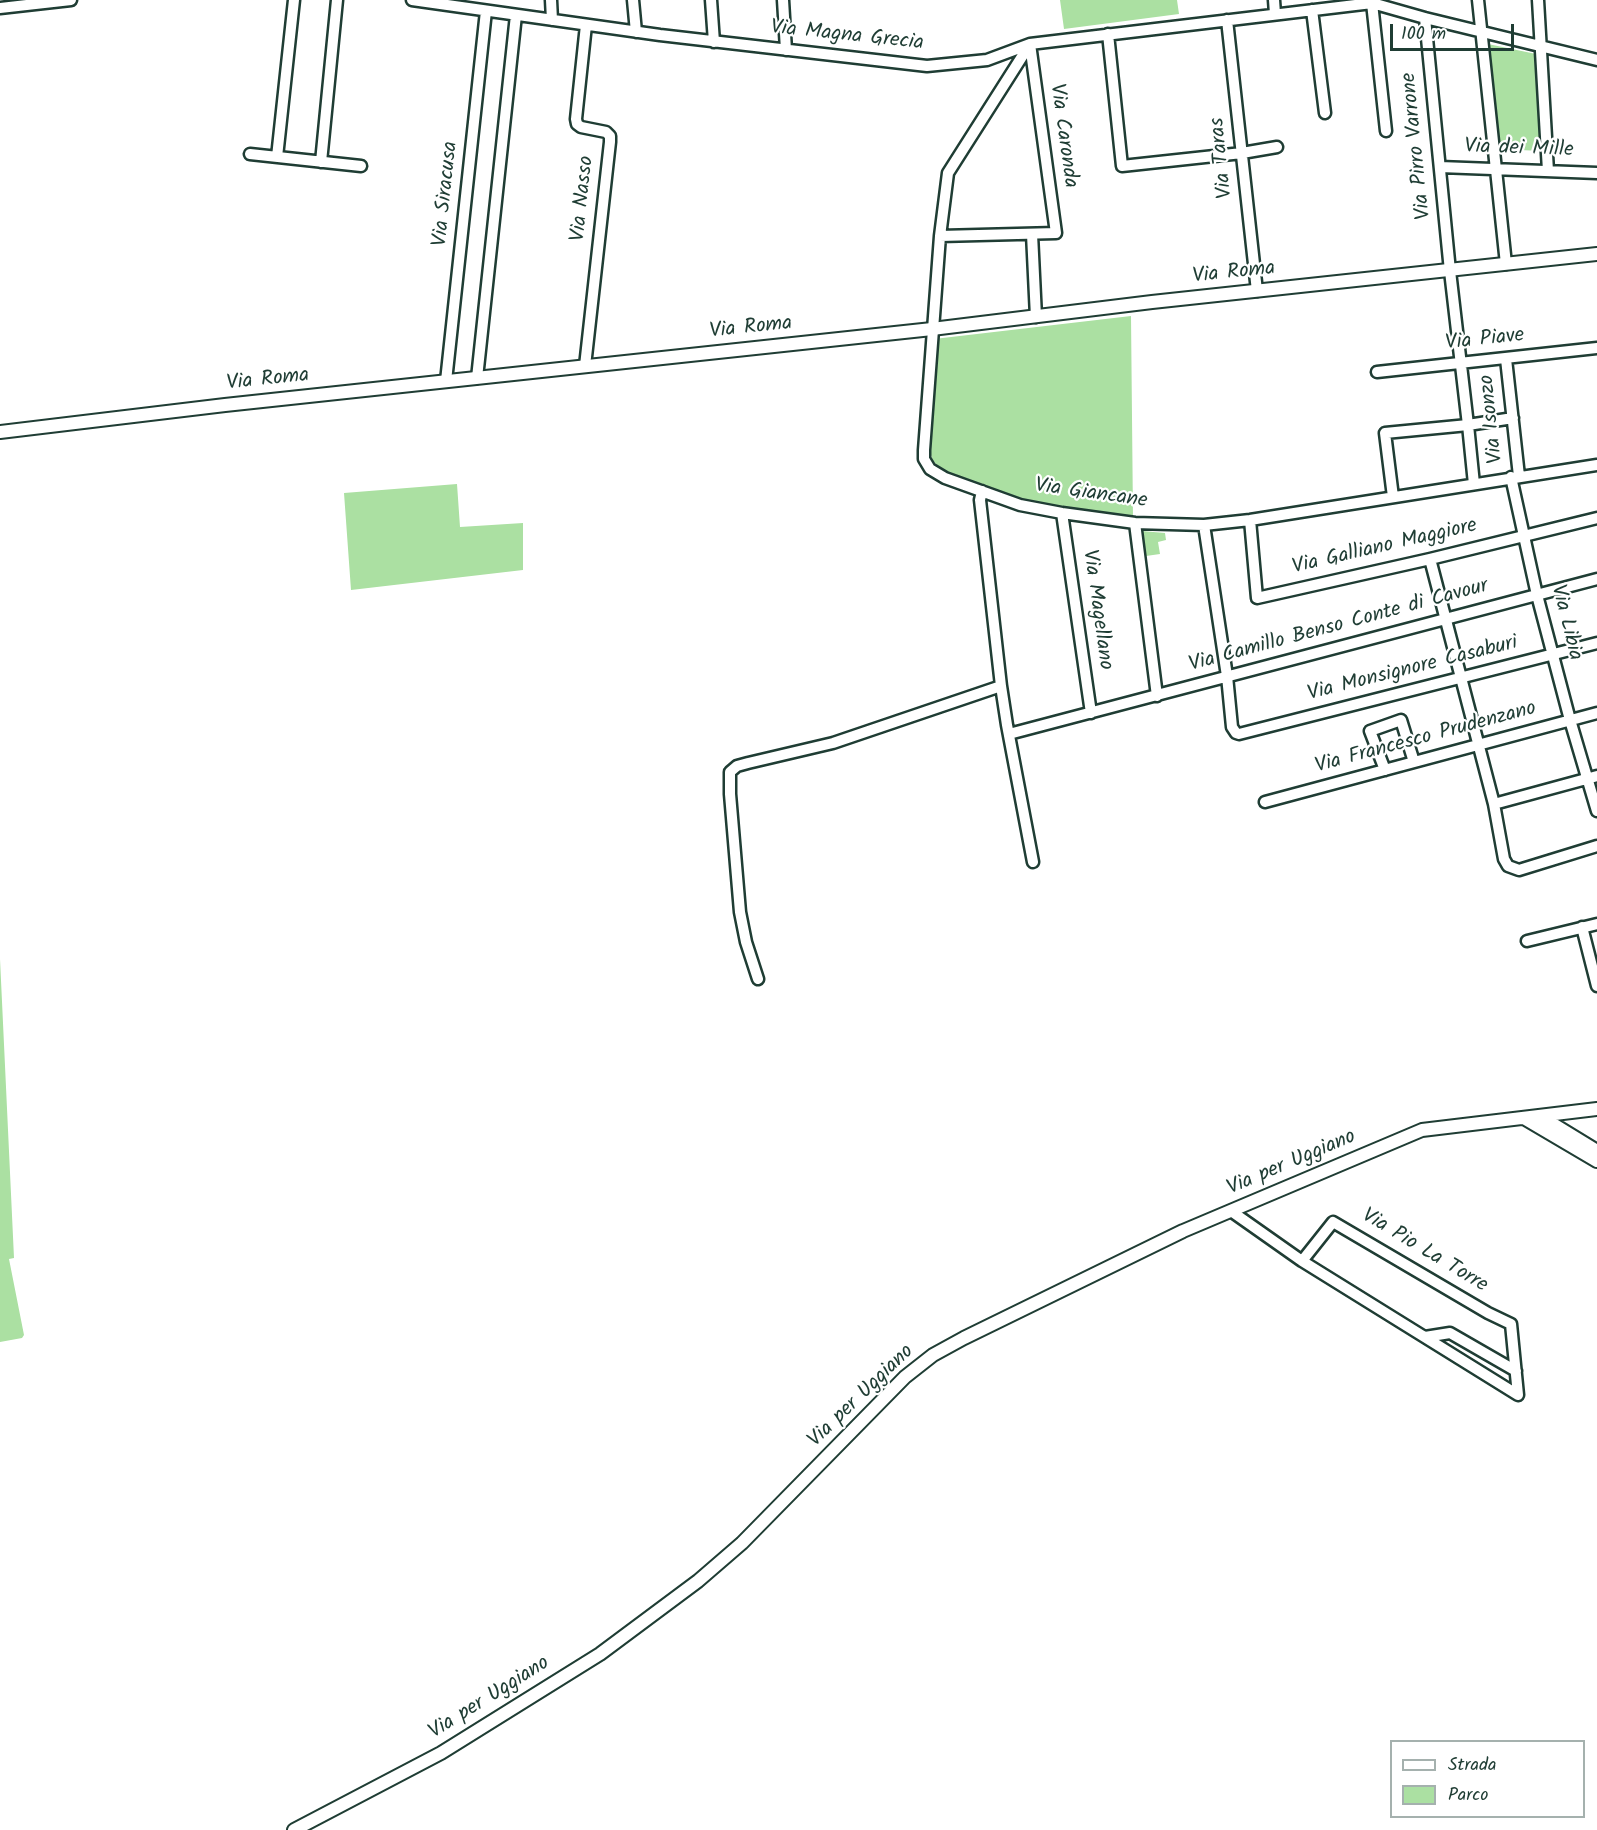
<!DOCTYPE html>
<style>
body{margin:0}
#map{position:relative;width:1597px;height:1830px;overflow:hidden;background:#fff;font-family:Kalam,sans-serif}
canvas{display:block}
.legend{position:absolute;left:1390px;top:1740px;width:195px;height:78px;box-sizing:border-box;background:#fff;border:2px solid #a5b1ae;margin:0;padding:8px 10px;list-style:none;font-size:18px;color:#1f3d34}
.legend li{display:flex;align-items:center;gap:12px;height:30px}
.legend b{width:30px;border:2px solid #a5b1ae}
.scale{position:absolute;left:1390px;top:24px;width:124px;height:27px;box-sizing:border-box;border:3px solid #1f3d34;border-top:0;padding-left:8px;font-size:18px;line-height:21px;white-space:nowrap;color:#1f3d34;-webkit-text-stroke:4px #fff;paint-order:stroke}
</style>
<div id="map">
<canvas width="1597" height="1830"></canvas>
<ul class="legend">
<li><b style="height:8px;background:#fff"></b>Strada</li>
<li><b style="height:16px;background:#abe0a2"></b>Parco</li>
</ul>
<div class="scale">100 m</div>
</div>
<script>
const c = document.querySelector('canvas').getContext('2d');
c.lineJoin = 'round';
function paint(path, color) {
  c.fillStyle = color;
  c.fill(path, 'evenodd');
}
function shape(rows) {
  const path = new Path2D();
  for (const r of rows) {
    path.moveTo(r[0], r[1]);
    for (let i = 2; i < r.length; i += 2) path.lineTo(r[i], r[i + 1]);
  }
  return path;
}
function trace(path, color, width, dash) {
  c.strokeStyle = color;
  c.lineWidth = width;
  c.lineCap = dash ? 'butt' : 'round';
  c.setLineDash(dash || []);
  c.stroke(path);
}
function drawText(font, color, halo, rows, align = 'center') {
  c.font = font + ' Kalam,sans-serif';
  c.lineWidth = 4.5;
  c.setLineDash([]);
  c.textBaseline = 'middle';
  c.strokeStyle = halo;
  c.fillStyle = color;
  for (const [text, x, y, turn = 0] of rows) {
    c.save();
    c.translate(x, y);
    c.rotate((+turn || 0) * Math.PI / 180);
    c.textAlign = isNaN(turn) ? turn : align;
    if (halo) c.strokeText(text, 0, 0);
    c.fillText(text, 0, 0);
    c.restore();
  }
}
paint(shape([
 [1060,0,1177,0,1179,14,1064,29],
 [1488,44,1536,54,1541,151,1499,149],
 [1131,316,1133,518,1029,501,942,470,933,461,927,443,934,339],
 [457,484,460,527,523,523,523,570,351,590,344,493],
 [1142,531,1165,533,1166,540,1158,542,1160,554,1146,556],
 [0,959,14,1258,9,1259,24,1335,22,1338,0,1342]
]), '#abe0a2');
const minor = shape([
 [412,0,660,35,927,66,987,60,1030,44,1372,3,1425,18,1597,60],
 [551,0,552,20],
 [633,0,636,32],
 [711,0,714,42],
 [783,0,786,50],
 [1274,0,1275,14],
 [1478,0,1506,264],
 [1538,0,1548,171],
 [1372,3,1386,131],
 [0,8,71,0],
 [1312,10,1325,113],
 [1425,18,1450,271,1468,425,1474,484],
 [1227,20,1257,291],
 [1108,34,1122,166,1242,153,1277,147],
 [1030,44,948,173,940,236,924,450,924,459,930,469,945,478,1020,505,1062,513,1135,523,1204,525,1250,520,1597,465],
 [250,154,361,166],
 [277,157,294,0],
 [321,162,337,0],
 [1440,167,1597,173],
 [1032,234,1036,317],
 [940,236,1056,233,1030,44],
 [1506,359,1519,476],
 [585,366,610,142,610,136,606,132,581,127,577,124,576,119,586,25],
 [1377,372,1597,348],
 [477,378,516,15],
 [446,381,486,11],
 [1511,477,1537,595,1570,720,1597,811],
 [982,491,980,500,1001,686,1007,725,1033,862],
 [1393,497,1385,433,1468,425,1513,418],
 [1062,513,1091,713],
 [1250,520,1257,598,1430,559,1597,518],
 [1135,523,1157,696],
 [1204,525,1227,676,1232,727,1236,733,1239,734,1597,643],
 [1430,559,1494,804,1504,859,1508,866,1519,870,1597,846],
 [1009,734,1597,579],
 [1385,770,1370,731,1401,720,1414,762],
 [1265,802,1597,713],
 [1494,804,1597,776],
 [1582,927,1597,986],
 [1527,941,1597,924],
 [758,979,746,942,740,912,730,794,730,772,737,766,748,763,833,743,1001,686],
 [1231,1211,1302,1261,1333,1222,1488,1313,1511,1324,1518,1395,1302,1261],
 [1425,1337,1450,1333,1516,1371]
]);
const tertiary = shape([
 [0,432,225,405,932,329,1152,302,1597,254],
 [1540,1116,1597,1151],
 [1524,1118,1597,1161],
 [294,1830,441,1753,600,1654,698,1581,742,1543,905,1377,933,1355,964,1338,1183,1231,1422,1130,1597,1109]
]);
trace(minor, '#1f3d34', 15);
trace(tertiary, '#1f3d34', 16);
trace(minor, '#fff', 10);
trace(tertiary, '#fff', 12);
drawText('21px', '#1f3d34', '#fff', [
 ["Via Magna Grecia",847,37,6],
 ["Via Caronda",1062,136,82],
 ["Via Pirro Varrone",1418,146,-96],
 ["Via dei Mille",1519,150,2],
 ["Via Taras",1223,158,-96],
 ["Via Siracusa",447,194,-84],
 ["Via Nasso",584,199,-84],
 ["Via Roma",1234,274,-6],
 ["Via Roma",751,329,-6],
 ["Via Piave",1485,341,-6],
 ["Via Roma",268,381,-6],
 ["Via Isonzo",1493,419,-96],
 ["Via Giancane",1091,495,8],
 ["Via Galliano Maggiore",1385,548,-13],
 ["Via Magellano",1096,610,82],
 ["Via Libia",1565,623,76],
 ["Via Camillo Benso Conte di Cavour",1339,627,-15],
 ["Via Monsignore Casaburi",1413,670,-14],
 ["Via Francesco Prudenzano",1426,739,-15],
 ["Via per Uggiano",1292,1164,-23],
 ["Via Pio La Torre",1424,1252,31],
 ["Via per Uggiano",862,1397,-44],
 ["Via per Uggiano",490,1699,-32]
]);
</script>
